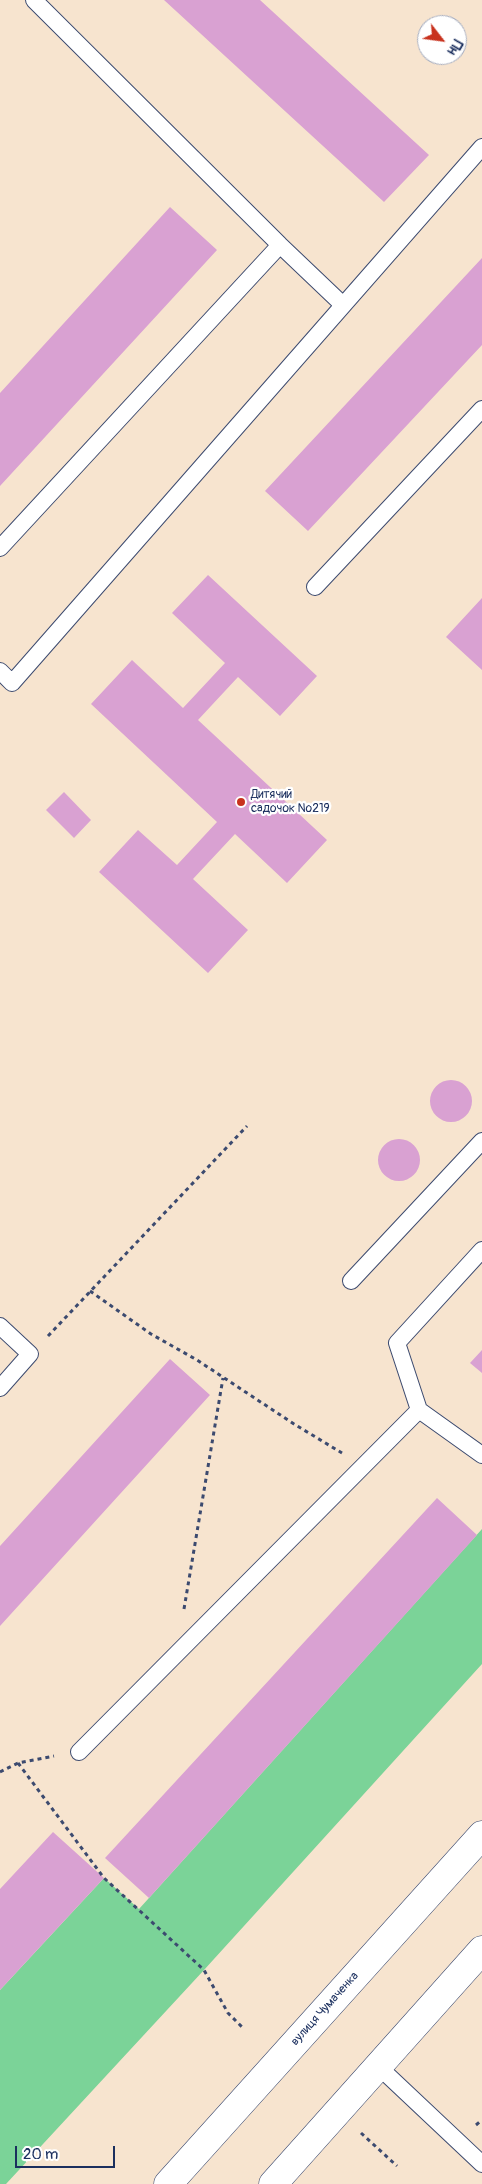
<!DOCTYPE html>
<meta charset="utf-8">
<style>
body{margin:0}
#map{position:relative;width:482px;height:2184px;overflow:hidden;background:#f7e4cf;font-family:Pangolin,sans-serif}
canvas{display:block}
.north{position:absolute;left:417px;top:15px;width:50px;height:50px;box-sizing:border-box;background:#fff;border:1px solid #a4acbf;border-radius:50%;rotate:120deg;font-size:14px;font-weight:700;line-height:20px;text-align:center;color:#1b2f5e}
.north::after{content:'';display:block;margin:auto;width:18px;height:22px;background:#c8321e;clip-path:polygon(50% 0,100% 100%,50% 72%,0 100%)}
.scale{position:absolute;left:15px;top:2146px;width:100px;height:22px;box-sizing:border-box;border:2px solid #1b2f5e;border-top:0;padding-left:6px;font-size:15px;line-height:18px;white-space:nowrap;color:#1b2f5e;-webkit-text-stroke:4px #fff;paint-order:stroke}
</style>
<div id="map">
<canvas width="482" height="2184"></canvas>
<div class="north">Пн</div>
<div class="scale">20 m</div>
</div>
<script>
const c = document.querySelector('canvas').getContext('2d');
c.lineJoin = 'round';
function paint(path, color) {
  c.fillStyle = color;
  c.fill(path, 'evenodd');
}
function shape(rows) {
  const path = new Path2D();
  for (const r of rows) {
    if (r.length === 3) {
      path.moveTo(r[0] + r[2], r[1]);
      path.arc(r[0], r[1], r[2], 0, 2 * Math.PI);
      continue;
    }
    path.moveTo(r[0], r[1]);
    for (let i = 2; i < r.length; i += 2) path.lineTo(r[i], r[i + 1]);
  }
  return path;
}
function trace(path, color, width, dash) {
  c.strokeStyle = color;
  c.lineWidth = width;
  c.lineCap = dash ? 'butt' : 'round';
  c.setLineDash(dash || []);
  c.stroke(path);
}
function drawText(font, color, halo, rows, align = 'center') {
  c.font = font + ' Pangolin,sans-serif';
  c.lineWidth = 4.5;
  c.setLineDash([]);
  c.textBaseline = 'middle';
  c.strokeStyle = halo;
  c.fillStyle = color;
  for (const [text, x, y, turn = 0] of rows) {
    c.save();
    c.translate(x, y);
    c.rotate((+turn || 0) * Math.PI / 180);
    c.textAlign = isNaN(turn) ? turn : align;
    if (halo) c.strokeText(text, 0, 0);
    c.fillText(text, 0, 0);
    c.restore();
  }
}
paint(shape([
 [482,1529,482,1664,204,1970,6,2184,0,2184,0,1990,104,1878,139,1909]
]), '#7bd398');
paint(shape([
 [164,0,260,0,429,155,384,202],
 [170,207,217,250,0,486,0,393],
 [482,258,482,345,308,531,265,491],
 [208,575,317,676,280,716,238,677,198,720,327,840,287,883,235,834,193,879,248,930,208,973,99,872,138,830,177,865,217,822,91,704,132,660,183,708,225,663,172,613],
 [482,598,482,670,446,637],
 [64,792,91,820,74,838,46,810],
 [451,1101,21],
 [399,1160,21],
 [482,1350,482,1373,470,1363],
 [170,1359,210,1395,0,1626,0,1546],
 [437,1498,477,1535,149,1898,105,1858],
 [53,1832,104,1878,0,1990,0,1889]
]), '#d9a1d2');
const lane = shape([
 [34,0,280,245,343,305],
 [0,548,280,245],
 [315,587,482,409],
 [0,671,12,683,482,147],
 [351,1281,482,1141],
 [0,1326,30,1354,0,1388],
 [419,1410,397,1343,482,1250],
 [79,1752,419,1410,482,1455],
 [378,2066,482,2164]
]);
const secondary = shape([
 [168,2184,482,1835],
 [273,2184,482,1950]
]);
trace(lane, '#3c4a6f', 18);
trace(secondary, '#3c4a6f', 29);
trace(shape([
 [90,1291,151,1334,197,1360,294,1424,342,1453],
 [48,1336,247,1126],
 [184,1609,223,1378],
 [18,1763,104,1878,204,1970,228,2013,244,2029],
 [0,1772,18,1763,54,1756],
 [476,2125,482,2120],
 [361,2133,397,2166]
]), '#3c4a6f', 3, [4, 4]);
trace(lane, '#fff', 16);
trace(secondary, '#fff', 28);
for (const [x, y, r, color] of [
 [241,802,5,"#c8321e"]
]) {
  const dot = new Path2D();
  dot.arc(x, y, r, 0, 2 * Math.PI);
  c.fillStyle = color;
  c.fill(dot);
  trace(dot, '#fff', 2);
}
drawText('12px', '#1b2f5e', '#fff', [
 ["Дитячий",251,795],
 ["садочок №219",251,809]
], 'left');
drawText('12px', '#1b2f5e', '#fff', [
 ["вулиця Чумаченка",325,2009,-48]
]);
</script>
